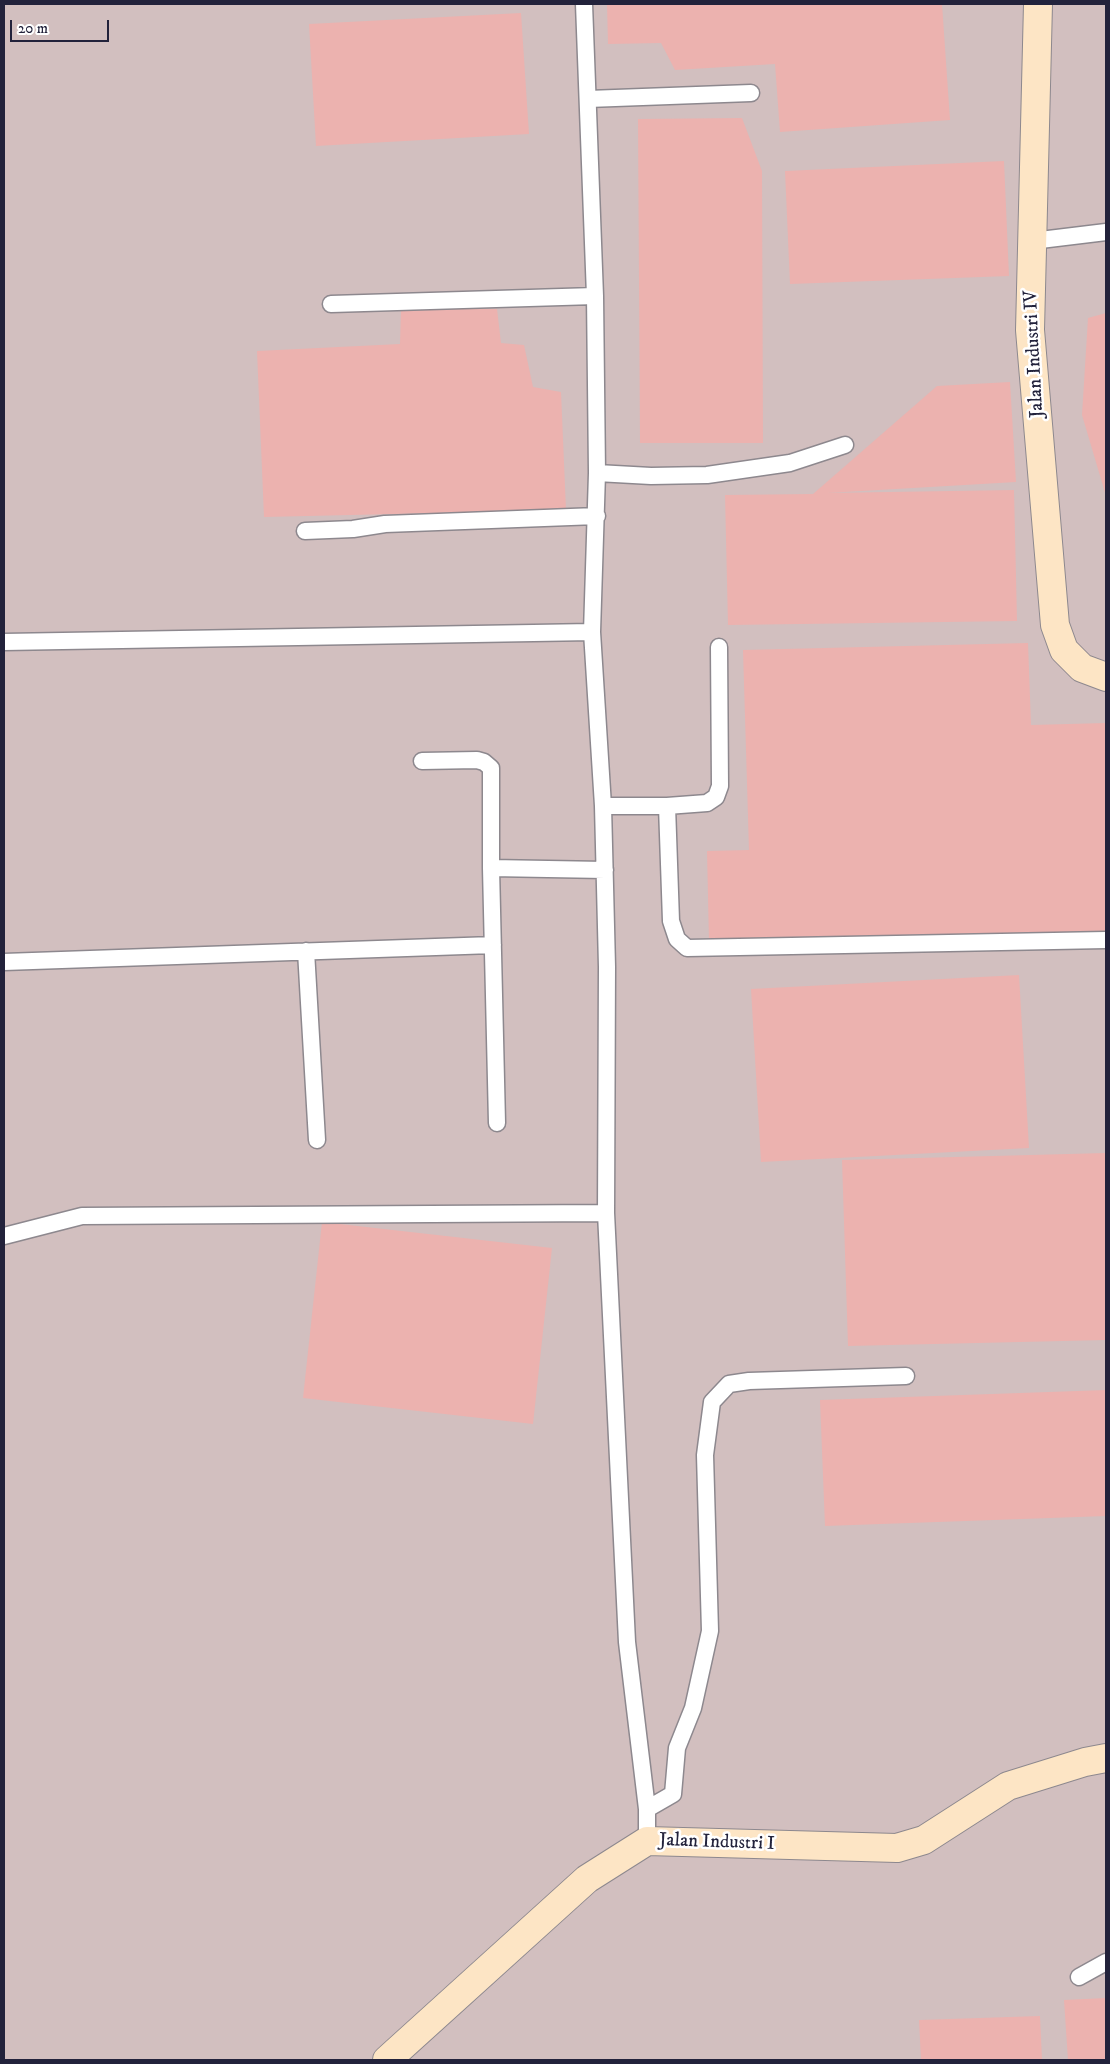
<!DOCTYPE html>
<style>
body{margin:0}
#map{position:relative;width:1110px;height:2064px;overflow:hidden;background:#f8efe0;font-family:"IM FELL DW Pica",serif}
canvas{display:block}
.frame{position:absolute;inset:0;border:5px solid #22223b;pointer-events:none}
.scale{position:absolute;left:10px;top:20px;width:99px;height:22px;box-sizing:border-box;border:2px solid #22223b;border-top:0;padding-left:6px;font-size:15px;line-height:18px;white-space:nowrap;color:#22223b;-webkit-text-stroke:4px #fff;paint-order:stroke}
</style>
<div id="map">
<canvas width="1110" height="2064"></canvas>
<div class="frame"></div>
<div class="scale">20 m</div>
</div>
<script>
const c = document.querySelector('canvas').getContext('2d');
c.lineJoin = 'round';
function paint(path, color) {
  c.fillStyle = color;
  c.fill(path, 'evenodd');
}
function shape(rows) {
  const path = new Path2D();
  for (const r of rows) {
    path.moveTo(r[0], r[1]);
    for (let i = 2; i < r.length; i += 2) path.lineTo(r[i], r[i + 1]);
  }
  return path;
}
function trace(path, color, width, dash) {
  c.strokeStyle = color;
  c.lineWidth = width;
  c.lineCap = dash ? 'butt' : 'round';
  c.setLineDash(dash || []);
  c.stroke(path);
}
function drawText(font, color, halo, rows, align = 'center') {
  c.font = font + ' "IM FELL DW Pica",serif';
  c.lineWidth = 5;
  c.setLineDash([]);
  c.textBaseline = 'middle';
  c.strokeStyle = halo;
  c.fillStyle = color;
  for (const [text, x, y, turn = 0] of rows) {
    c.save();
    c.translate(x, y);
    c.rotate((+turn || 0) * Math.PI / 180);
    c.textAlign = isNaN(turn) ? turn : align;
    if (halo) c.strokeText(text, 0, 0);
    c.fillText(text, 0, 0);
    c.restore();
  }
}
paint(shape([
 [4,4,1106,4,1106,2060,4,2060]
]), '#d2bfbf');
paint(shape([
 [607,4,942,4,950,120,780,132,775,64,675,70,661,43,608,44],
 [521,13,529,134,316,146,309,24],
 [742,118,762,171,763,443,640,443,638,119],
 [1004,161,1009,276,790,284,785,171],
 [401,309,497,309,501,343,524,345,533,387,561,392,566,510,264,517,257,351,400,344],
 [1106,313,1106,496,1082,415,1088,318],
 [1010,382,1016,482,827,493,1014,490,1017,621,728,625,725,495,813,494,937,386],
 [1028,643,1031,725,1106,723,1106,931,709,941,707,851,749,850,743,650],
 [1019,975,1029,1148,761,1162,751,989],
 [1106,1153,1106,1340,848,1346,842,1160],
 [322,1222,552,1248,533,1424,303,1398],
 [1106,1390,1106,1516,825,1526,820,1400],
 [1106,1998,1106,2060,1068,2060,1064,2000],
 [1040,2016,1042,2060,921,2060,919,2020]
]), '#ecb2af');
const service = shape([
 [584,4,595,296,597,473,592,632,603,806,607,967,606,1213,627,1642,647,1809,647,1841],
 [588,99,751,93],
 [1032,241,1106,232],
 [331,304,595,296],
 [597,473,651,476,707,475,790,463,845,445],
 [305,531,353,529,385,524,597,516],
 [4,642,592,632],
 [422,761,477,760,484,762,491,768,491,868,497,1123],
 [603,806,667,806,671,921,677,939,687,948,1106,940],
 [667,806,707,803,716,797,720,786,719,647],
 [491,868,605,870],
 [306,951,317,1140],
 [4,962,493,945],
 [4,1236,82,1216,606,1213],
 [647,1809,673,1794,677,1748,693,1708,710,1631,705,1455,712,1402,729,1384,749,1381,906,1376],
 [1079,1977,1106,1962]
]);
const secondary = shape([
 [1038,4,1030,330,1055,625,1064,650,1082,668,1106,677],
 [387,2060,587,1879,647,1841,897,1848,924,1840,1008,1786,1085,1762,1106,1758]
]);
trace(service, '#8d888e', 19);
trace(secondary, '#8d888e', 30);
trace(service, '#fff', 16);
trace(secondary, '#fde5c5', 28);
drawText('19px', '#22223b', '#fff', [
 ["Jalan Industri IV",1035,354,-93],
 ["Jalan Industri I",717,1843,2]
]);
</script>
